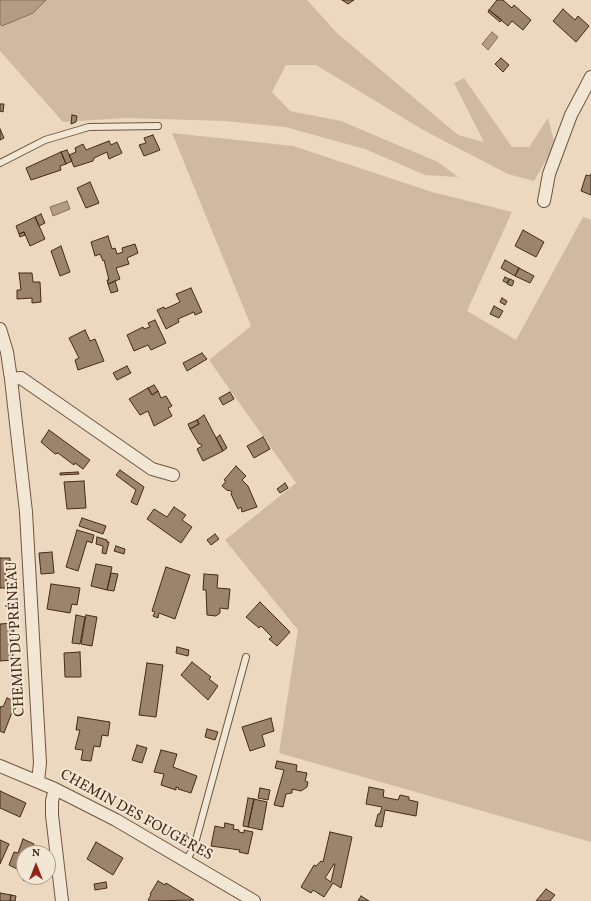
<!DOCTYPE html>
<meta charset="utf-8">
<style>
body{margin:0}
#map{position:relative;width:591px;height:901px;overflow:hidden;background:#ebd8be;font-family:Vollkorn,serif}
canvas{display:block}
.north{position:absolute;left:16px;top:845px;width:40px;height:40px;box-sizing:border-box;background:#f2e6d5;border:1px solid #ae9a88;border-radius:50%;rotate:0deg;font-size:11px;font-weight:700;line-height:16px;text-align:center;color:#472914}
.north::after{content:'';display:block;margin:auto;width:14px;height:18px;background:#8f2418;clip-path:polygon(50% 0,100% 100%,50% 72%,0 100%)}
</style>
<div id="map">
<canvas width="591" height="901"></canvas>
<div class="north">N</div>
</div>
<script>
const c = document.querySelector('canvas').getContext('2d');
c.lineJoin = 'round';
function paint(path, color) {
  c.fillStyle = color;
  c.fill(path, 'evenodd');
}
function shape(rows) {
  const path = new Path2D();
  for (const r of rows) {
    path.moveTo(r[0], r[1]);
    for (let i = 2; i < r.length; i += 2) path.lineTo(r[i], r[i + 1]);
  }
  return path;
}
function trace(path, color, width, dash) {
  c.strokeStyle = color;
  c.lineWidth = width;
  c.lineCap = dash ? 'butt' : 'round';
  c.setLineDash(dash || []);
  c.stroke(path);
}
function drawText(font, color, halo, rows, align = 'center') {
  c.font = font + ' Vollkorn,serif';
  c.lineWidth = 4;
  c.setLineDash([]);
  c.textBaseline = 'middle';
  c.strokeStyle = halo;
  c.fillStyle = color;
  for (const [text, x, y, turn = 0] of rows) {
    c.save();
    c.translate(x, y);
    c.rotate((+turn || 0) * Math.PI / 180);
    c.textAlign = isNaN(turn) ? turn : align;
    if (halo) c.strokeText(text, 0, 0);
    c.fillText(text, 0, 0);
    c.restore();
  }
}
paint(shape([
 [0,0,307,0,337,33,458,135,484,142,454,83,464,78,512,147,529,147,548,118,555,145,534,181,508,174,425,131,316,65,286,65,272,92,290,111,341,121,438,162,458,177,425,175,365,149,285,127,225,121,126,118,63,122,0,51],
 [172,133,293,146,432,192,512,212,467,311,516,340,583,217,591,220,591,842,279,753,298,630,225,540,296,483,209,360,251,326]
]), '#cfbaa1');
const water = shape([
 [0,0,46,0,33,13,2,26,0,24,0,0],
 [492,32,498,37,488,50,482,44,492,32],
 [67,201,70,209,53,216,50,207,67,201]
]);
paint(water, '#b39c84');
trace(water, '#886e57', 1);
const building = shape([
 [342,0,354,0,348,4,342,0],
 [497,0,503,0,512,8,514,5,531,20,523,30,512,21,508,26,489,10,497,0],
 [563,9,575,20,578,16,589,26,576,42,553,21,563,9],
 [489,10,502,20,500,22,488,12,489,10],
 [501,58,509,65,503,72,495,64,501,58],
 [0,104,4,104,3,112,0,111,0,104],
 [72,115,77,116,76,122,71,124,72,115],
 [0,129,4,138,0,140,0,129],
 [153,135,160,150,144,156,139,145,146,143,144,138,153,135],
 [109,141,111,145,117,142,122,153,109,159,107,152,94,158,93,161,74,167,69,155,76,152,75,148,83,144,86,150,109,141],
 [67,150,72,161,66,164,61,152,67,150],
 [61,152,66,164,60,166,61,170,31,180,26,168,61,152],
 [591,174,591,195,581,191,586,175,590,176,591,174],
 [90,182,99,203,86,208,77,188,90,182],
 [41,214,45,223,39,226,35,217,41,214],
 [35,217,45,239,30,246,24,232,19,234,16,226,35,217],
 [523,230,544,242,536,257,515,246,523,230],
 [24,232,25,235,20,237,19,234,24,232],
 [108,236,112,249,115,248,117,254,123,252,122,248,135,244,138,253,127,258,129,264,116,268,120,279,108,284,107,280,109,280,104,260,103,261,100,254,95,256,91,242,108,236],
 [61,246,70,272,60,276,51,251,61,246],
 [505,260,519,268,515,276,501,268,505,260],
 [519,268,534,276,530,283,515,276,519,268],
 [19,273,32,273,33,282,40,282,41,302,32,303,32,298,17,299,17,290,21,290,19,273],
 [505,277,509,279,507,283,503,281,505,277],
 [510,279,514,281,512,286,507,284,510,279],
 [115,281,118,291,111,293,108,284,115,281],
 [191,288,202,312,195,315,194,312,178,319,179,322,166,329,157,310,164,307,165,309,180,302,176,294,191,288],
 [502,298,507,301,505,305,500,302,502,298],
 [494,306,503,311,499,318,490,314,494,306],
 [155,320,166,343,151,350,148,345,134,351,127,335,143,327,144,329,150,327,148,323,155,320],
 [85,330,90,341,95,339,104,361,78,370,75,360,79,358,69,338,85,330],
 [202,353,207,359,187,371,183,363,202,353],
 [127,366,131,373,117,380,113,373,127,366],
 [154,385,158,391,152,395,148,388,154,385],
 [148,388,152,395,158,391,161,398,166,396,172,406,168,408,172,416,154,426,148,411,140,415,129,399,148,388],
 [230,392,234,399,223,405,219,398,230,392],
 [204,415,223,451,203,461,197,449,202,446,201,444,199,444,190,429,199,424,197,420,204,415],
 [197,420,199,424,190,429,188,424,197,420],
 [49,430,90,460,83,469,75,463,74,465,58,453,55,454,41,442,49,430],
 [220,435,227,448,223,451,216,438,220,435],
 [263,437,270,449,254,458,247,446,263,437],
 [236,466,246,476,242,480,248,486,257,507,242,512,241,507,238,509,231,494,232,492,229,490,228,491,222,486,226,481,224,480,236,466],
 [120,470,144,487,137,505,131,502,136,490,116,475,120,470],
 [78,472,79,474,60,475,60,473,78,472],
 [84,481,86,508,67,509,64,482,84,481],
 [285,483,288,488,280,493,277,489,285,483],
 [174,507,186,515,182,520,192,527,181,543,147,519,154,509,167,517,174,507],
 [82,518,106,526,103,534,79,526,82,518],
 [77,530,94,535,92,543,87,541,78,571,66,567,77,530],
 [215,534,219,539,211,545,207,540,215,534],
 [97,537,107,540,107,542,109,542,106,554,102,553,103,546,96,544,97,537],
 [116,546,125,549,124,554,114,551,116,546],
 [52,552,54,573,41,574,39,553,52,552],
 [0,558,10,558,10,572,5,572,8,588,0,588,0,558],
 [96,564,112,567,107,590,91,586,96,564],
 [166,567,190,575,175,619,159,613,158,618,153,616,155,612,152,611,166,567],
 [111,573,118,574,114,591,107,590,111,573],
 [204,574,218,575,217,588,230,589,228,609,220,608,220,613,216,616,207,615,206,590,203,590,204,574],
 [51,584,80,588,77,605,72,604,70,613,47,609,51,584],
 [260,602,290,632,277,646,269,639,272,637,261,626,259,628,246,617,260,602],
 [76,615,85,617,80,644,72,643,76,615],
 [86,615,97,617,92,646,81,644,86,615],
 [13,623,14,634,12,635,13,660,0,661,0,624,13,623],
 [177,647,189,650,188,656,176,653,177,647],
 [80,652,81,677,65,677,64,653,80,652],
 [192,662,211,677,209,679,218,686,208,700,181,675,192,662],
 [147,663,163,665,156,717,139,715,147,663],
 [7,698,16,702,4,733,0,731,0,709,1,706,3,707,7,698],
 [78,717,110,722,108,736,102,735,100,747,94,746,91,761,81,760,83,750,75,749,80,730,76,730,78,717],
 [271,718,274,731,262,735,265,746,250,751,242,727,271,718],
 [207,729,218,732,215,740,205,737,207,729],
 [137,745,147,748,142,763,132,760,137,745],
 [161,750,177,754,173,767,197,776,191,793,178,789,179,788,176,787,176,790,161,785,164,774,154,772,161,750],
 [277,761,297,765,296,771,307,773,305,781,308,782,307,787,301,791,292,789,292,793,286,794,283,807,274,805,284,770,275,768,277,761],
 [369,787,384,790,383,797,398,800,400,795,409,797,409,800,418,802,416,816,385,810,382,827,375,826,378,814,380,814,382,807,366,804,369,787],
 [260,788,270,790,268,800,258,798,260,788],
 [0,791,26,803,20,817,0,808,0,791],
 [248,798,254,799,248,827,243,826,248,798],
 [254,799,267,802,262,830,248,827,254,799],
 [225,823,234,825,233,829,239,830,239,832,244,833,244,830,253,832,248,854,239,852,240,850,211,846,215,826,224,828,225,823],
 [330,832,352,837,341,888,333,883,324,897,313,890,311,893,301,887,314,865,316,866,321,861,323,862,330,832],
 [334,864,335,864,331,882,325,878,334,864],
 [23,839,34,844,31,853,24,853,24,877,34,877,24,881,19,870,9,865,14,852,18,853,23,839],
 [0,840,9,844,0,864,0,840],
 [96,842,123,858,113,875,87,859,96,842],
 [158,881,165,885,166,883,194,900,150,901,148,900,151,895,150,894,158,881],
 [106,882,107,888,95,890,94,884,106,882],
 [546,889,555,895,550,901,536,901,546,889],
 [0,893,11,895,10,901,0,901,0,893],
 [11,895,16,896,15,901,10,901,11,895],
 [361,896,369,901,358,901,361,896]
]);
paint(building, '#9c846c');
trace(building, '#472914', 1);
const lane = shape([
 [0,163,45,140,89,127,158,126],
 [186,861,194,847,246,657]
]);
const street = shape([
 [544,201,549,174,571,115,591,77],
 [0,329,7,352,11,379,26,512,40,763,38,781],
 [11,379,21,378,152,469,173,475],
 [0,766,55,789,116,820,254,901],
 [55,789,52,801,52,815,62,901]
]);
trace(lane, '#70553e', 8);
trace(street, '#70553e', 14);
trace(lane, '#f2e6d5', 6);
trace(street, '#f2e6d5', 12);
drawText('15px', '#472914', '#f2e6d5', [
 ["CHEMIN DU PRÉNEAU",17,639,-93],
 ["CHEMIN DES FOUGÈRES",136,816,29]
]);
</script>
